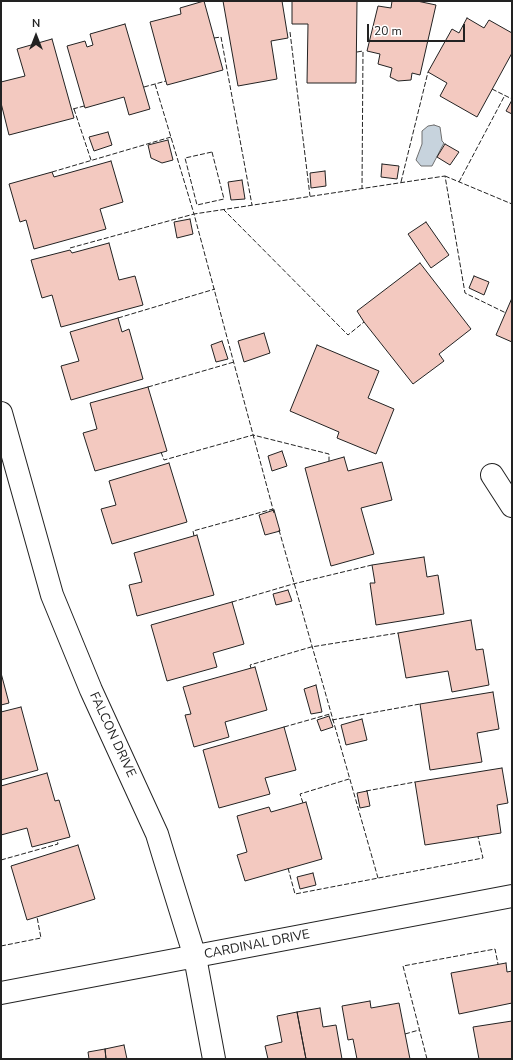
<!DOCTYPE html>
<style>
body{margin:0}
#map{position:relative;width:513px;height:1060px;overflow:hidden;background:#fff;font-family:"Nunito Sans",sans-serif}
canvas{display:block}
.frame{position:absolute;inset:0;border:2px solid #222;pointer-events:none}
.north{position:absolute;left:16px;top:16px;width:40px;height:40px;-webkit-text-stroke:3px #fff;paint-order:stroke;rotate:0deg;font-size:11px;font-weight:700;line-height:16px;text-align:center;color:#222}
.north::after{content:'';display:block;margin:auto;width:14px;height:18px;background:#222;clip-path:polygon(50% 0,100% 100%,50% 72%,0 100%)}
.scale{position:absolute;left:367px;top:24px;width:98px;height:18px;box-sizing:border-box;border:2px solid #222;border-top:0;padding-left:5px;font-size:12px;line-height:14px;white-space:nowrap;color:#222;-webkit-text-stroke:3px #fff;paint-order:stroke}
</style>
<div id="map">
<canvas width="513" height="1060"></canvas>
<div class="frame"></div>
<div class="north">N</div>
<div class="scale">20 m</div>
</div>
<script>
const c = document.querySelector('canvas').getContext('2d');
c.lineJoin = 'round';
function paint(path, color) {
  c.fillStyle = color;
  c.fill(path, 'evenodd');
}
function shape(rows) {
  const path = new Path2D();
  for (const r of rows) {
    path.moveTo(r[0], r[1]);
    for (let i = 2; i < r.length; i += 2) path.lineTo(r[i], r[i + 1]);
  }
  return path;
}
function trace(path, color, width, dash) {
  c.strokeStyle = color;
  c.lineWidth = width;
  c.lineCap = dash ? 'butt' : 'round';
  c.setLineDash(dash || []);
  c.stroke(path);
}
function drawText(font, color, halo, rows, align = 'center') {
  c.font = font + ' "Nunito Sans",sans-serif';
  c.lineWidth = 3;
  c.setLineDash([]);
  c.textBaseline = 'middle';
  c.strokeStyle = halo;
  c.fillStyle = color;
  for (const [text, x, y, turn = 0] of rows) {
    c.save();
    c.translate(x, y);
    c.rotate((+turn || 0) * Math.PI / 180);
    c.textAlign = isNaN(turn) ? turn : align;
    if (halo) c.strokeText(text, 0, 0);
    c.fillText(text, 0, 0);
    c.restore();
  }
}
const water = shape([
 [434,125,440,127,442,141,444,143,432,166,421,166,416,160,422,144,422,131,428,126,434,125]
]);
paint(water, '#c7d3dd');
trace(water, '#6f6f6f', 1);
const building = shape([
 [204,1,223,70,167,85,150,22,181,14,180,8,204,1],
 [223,1,282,1,288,38,271,41,277,79,238,86,223,1],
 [292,1,357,1,356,83,307,83,308,24,292,24,292,1],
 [392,1,417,1,436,5,420,75,412,73,411,80,398,81,390,77,392,68,378,64,380,54,367,51,378,6,391,8,392,1],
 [467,18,484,28,489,20,512,33,512,53,477,117,440,96,447,83,428,72,452,29,459,33,467,18],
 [125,24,150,109,129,115,124,97,85,108,67,46,85,41,87,47,93,45,90,34,125,24],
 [52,39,74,118,9,135,1,103,1,82,25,76,17,49,52,39],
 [512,100,512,114,506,111,512,100],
 [108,132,112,145,94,151,89,137,108,132],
 [168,140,173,160,162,163,151,158,148,145,168,140],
 [445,144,459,152,450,165,437,157,445,144],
 [111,161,123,202,100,209,106,229,34,249,26,220,20,222,9,184,52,172,54,177,111,161],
 [382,164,399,166,397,179,381,177,382,164],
 [325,171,326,186,311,188,310,173,325,171],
 [242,180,245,199,231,200,228,182,242,180],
 [190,219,193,234,177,238,174,222,190,219],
 [426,222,449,255,431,268,408,234,426,222],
 [109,243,119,280,135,276,143,305,61,327,52,295,42,298,31,260,70,250,72,253,109,243],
 [420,263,471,329,439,354,444,361,413,384,364,322,357,311,420,263],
 [474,276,489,282,484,295,469,288,474,276],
 [512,298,512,342,496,335,512,298],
 [118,318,122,332,129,329,143,379,71,400,61,366,79,361,70,332,118,318],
 [264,333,270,353,244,362,238,341,264,333],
 [222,341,228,359,216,362,211,345,222,341],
 [317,345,379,371,368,398,394,409,376,454,337,438,339,432,290,411,317,345],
 [148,387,167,451,95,471,83,433,97,429,90,403,148,387],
 [282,451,287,466,272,471,268,456,282,451],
 [344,457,348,471,382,462,392,500,361,508,374,554,331,566,305,468,344,457],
 [169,463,187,522,112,544,101,509,116,505,109,481,169,463],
 [274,510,280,531,265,535,259,515,274,510],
 [197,535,214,595,137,616,129,585,142,582,134,553,197,535],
 [424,557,427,577,438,575,444,614,376,625,370,583,375,583,372,565,424,557],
 [288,590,292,601,276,605,273,594,288,590],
 [232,602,244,644,213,653,217,667,167,681,151,625,232,602],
 [471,620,476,650,483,649,489,685,452,692,448,671,406,678,398,633,471,620],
 [255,667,267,710,225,722,229,737,194,747,185,715,191,714,183,687,255,667],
 [1,673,9,703,1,705,1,673],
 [316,685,322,712,311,714,304,689,316,685],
 [493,692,499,729,477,733,482,762,430,770,420,704,493,692],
 [21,707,38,770,1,780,1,712,21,707],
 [329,716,333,727,321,731,317,720,329,716],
 [362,719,367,740,346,745,341,725,362,719],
 [284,727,296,770,265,778,270,794,219,808,203,750,284,727],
 [502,768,508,803,497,805,501,833,425,845,415,782,502,768],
 [47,773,55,801,59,800,70,837,32,847,27,828,1,835,1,786,47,773],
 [367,791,370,806,360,808,357,793,367,791],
 [306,802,322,859,245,881,237,855,247,852,237,816,269,807,271,812,306,802],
 [78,845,95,899,27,920,11,866,78,845],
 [313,873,316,885,300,889,297,877,313,873],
 [506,963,507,972,512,971,512,1003,459,1014,451,973,506,963],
 [370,1001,371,1008,399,1003,410,1059,357,1059,353,1039,348,1040,342,1006,370,1001],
 [320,1008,323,1027,336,1025,342,1059,306,1059,297,1012,320,1008],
 [297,1012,306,1059,268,1059,265,1046,282,1042,277,1016,297,1012],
 [512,1021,512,1059,479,1059,473,1027,512,1021],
 [124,1045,127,1059,106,1059,105,1049,124,1045],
 [105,1049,106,1059,89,1059,88,1052,105,1049]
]);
paint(building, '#f3c9c0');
trace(building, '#222', 1);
const street = shape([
 [1,413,52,595,91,690,157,834,164,857,195,957,214,1059],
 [492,475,512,506],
 [1,993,512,896]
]);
trace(street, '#222', 24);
trace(street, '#fff', 22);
trace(shape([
 [290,32,310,196],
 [214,38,221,37,252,205],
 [357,52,363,51,362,188],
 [144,87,166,81],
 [492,89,512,99],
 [73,109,84,106],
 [74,109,91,160],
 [212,152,224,199,197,205,185,158,212,152],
 [52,172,171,137],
 [445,176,512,204],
 [401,182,428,72],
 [459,182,505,95],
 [223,209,348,335,364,322],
 [70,248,194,214,155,84],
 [118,318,215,289],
 [148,387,234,362],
 [161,452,164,460,253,435,329,454,329,461],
 [274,513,194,214,445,176,465,293,506,313],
 [279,530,378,878],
 [194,536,193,531,273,509],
 [232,602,293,584,372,565],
 [251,668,250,665,311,647,398,633],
 [332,720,420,704],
 [284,727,330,714],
 [366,791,415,782],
 [303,803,300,794,349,779],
 [1,860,58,844,57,840],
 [288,868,295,894,483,858,478,837],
 [1,946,41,938,37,917],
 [405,1034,419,1030],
 [427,1059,403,966,495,949,498,964]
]), '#222', 1, [5, 2]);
drawText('13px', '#222', '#fff', [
 ["FALCON DRIVE",112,735,65],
 ["CARDINAL DRIVE",257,945,-11]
]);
</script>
